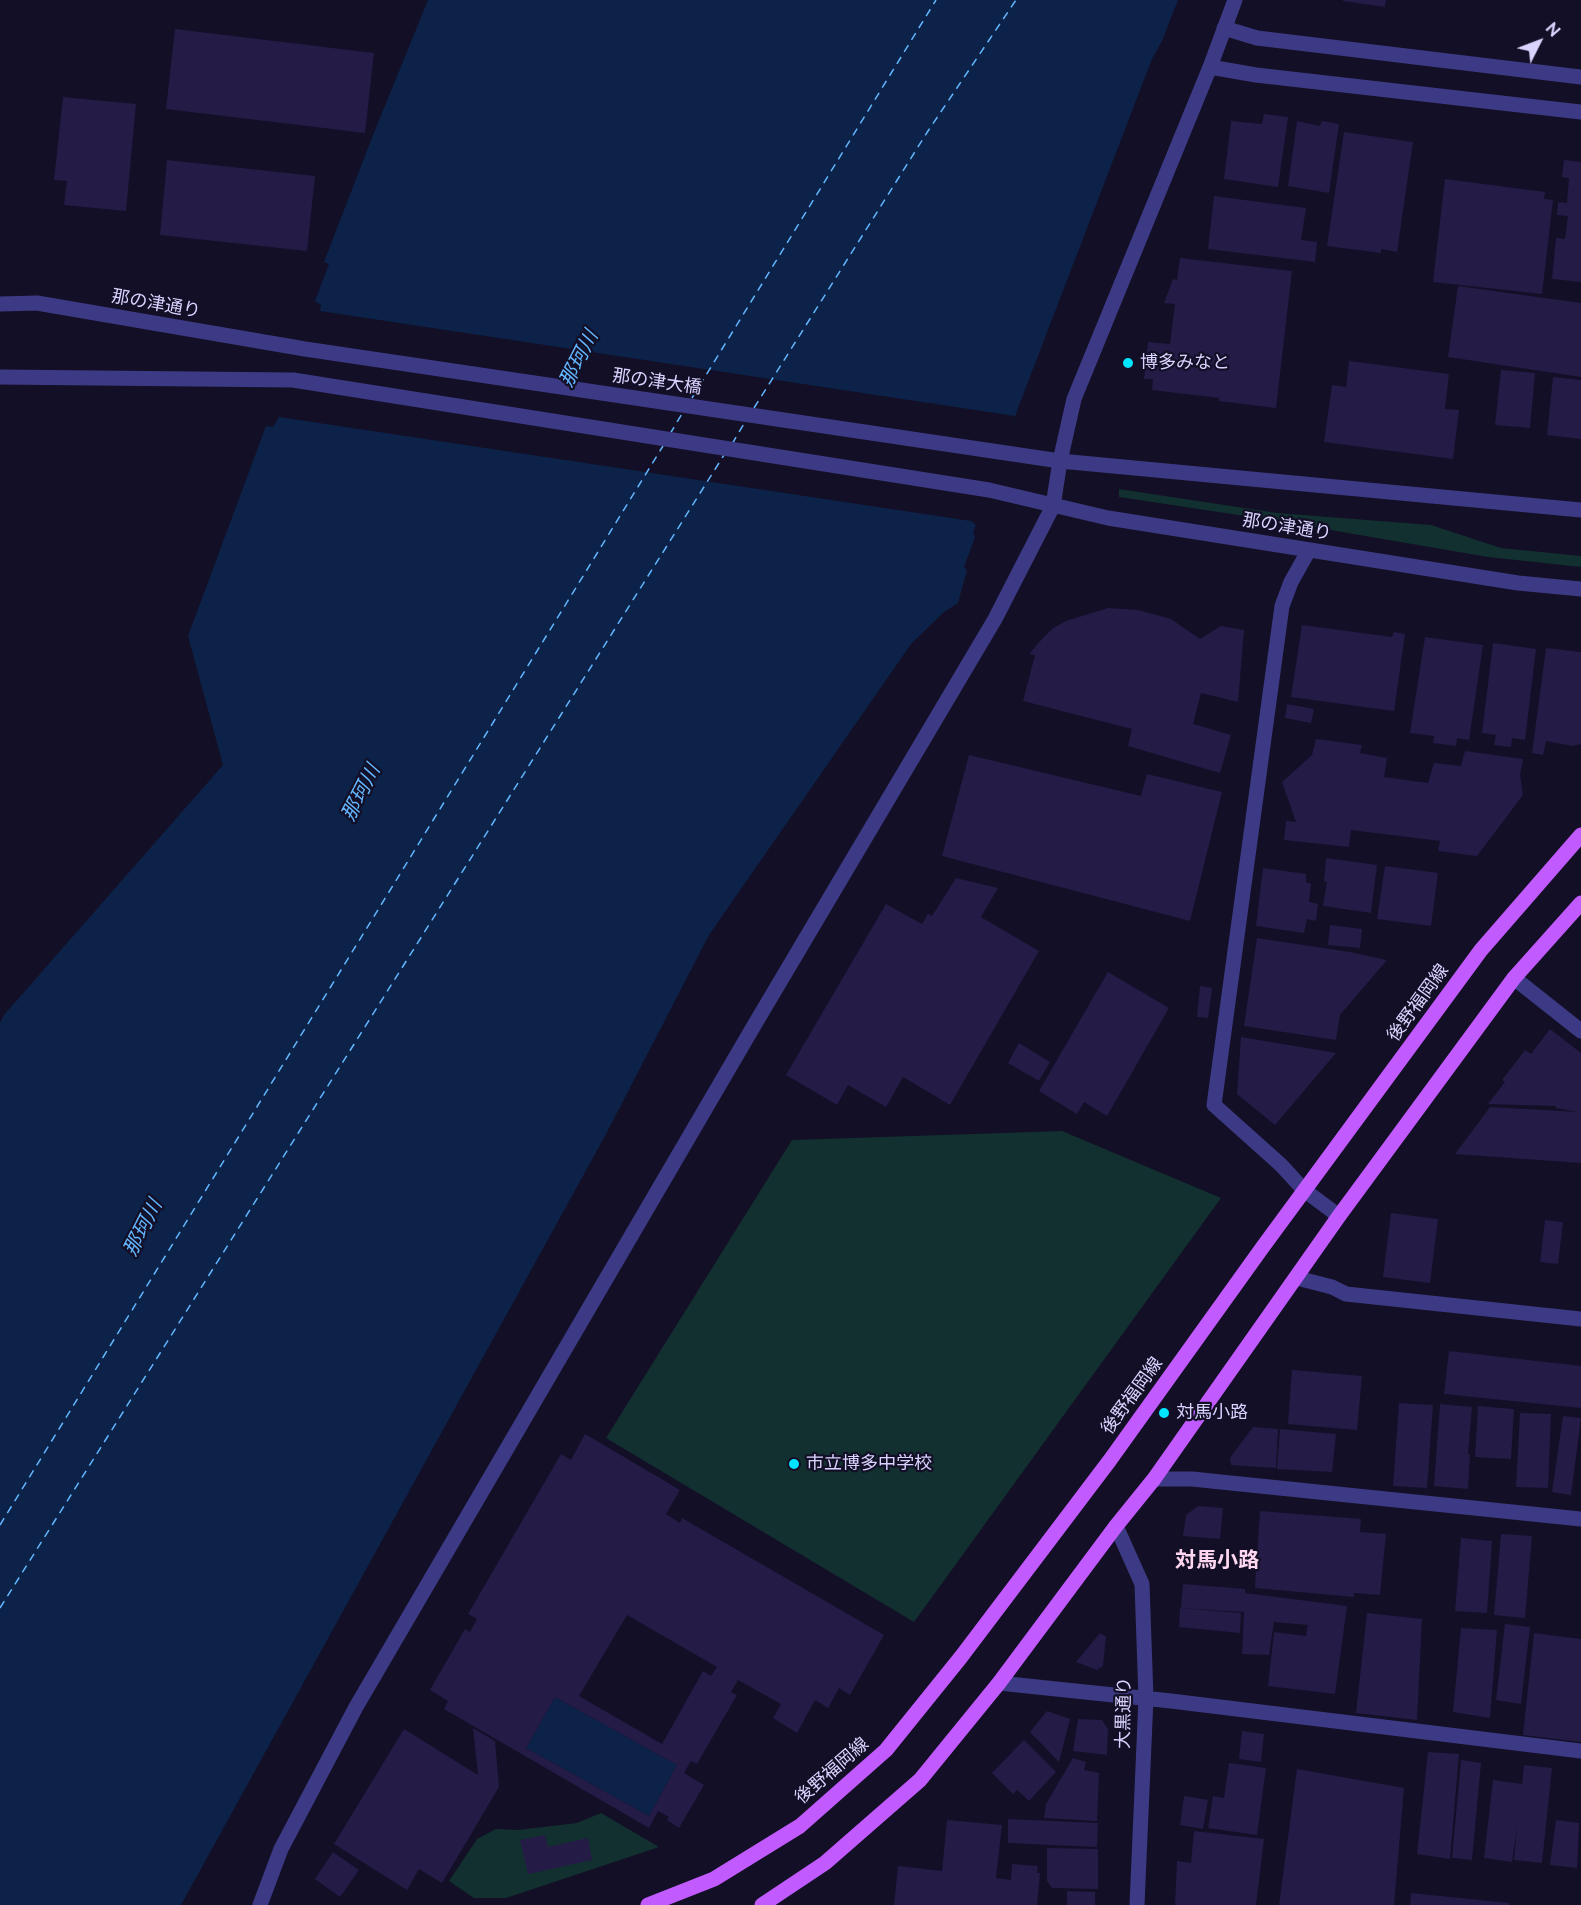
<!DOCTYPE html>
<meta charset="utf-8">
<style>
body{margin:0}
#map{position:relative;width:1581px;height:1905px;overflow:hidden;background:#130f26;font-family:Raleway,sans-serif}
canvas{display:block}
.north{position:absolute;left:1509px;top:12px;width:60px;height:60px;-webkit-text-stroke:4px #130f26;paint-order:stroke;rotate:48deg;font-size:16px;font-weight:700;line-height:24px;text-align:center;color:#d9d4ff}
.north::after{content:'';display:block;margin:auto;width:21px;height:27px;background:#d9d4ff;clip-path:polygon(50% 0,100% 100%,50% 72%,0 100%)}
</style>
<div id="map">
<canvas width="1581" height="1905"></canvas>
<div class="north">N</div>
</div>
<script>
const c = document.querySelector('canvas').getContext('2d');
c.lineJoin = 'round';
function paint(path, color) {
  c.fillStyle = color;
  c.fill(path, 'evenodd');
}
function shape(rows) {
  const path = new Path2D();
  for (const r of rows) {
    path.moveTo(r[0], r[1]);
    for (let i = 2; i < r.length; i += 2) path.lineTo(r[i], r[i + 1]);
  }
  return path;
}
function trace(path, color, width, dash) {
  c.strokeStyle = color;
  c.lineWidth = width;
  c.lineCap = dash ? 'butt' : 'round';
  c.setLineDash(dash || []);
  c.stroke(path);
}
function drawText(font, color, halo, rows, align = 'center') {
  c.font = font + ' Raleway,"Noto Sans JP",sans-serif';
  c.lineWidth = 4.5;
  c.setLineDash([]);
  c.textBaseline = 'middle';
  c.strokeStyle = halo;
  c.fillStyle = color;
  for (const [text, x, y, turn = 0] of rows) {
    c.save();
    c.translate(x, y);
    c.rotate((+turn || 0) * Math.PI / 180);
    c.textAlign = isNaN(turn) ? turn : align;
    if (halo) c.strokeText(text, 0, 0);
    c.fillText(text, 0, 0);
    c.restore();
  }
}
paint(shape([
 [1119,489,1277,513,1431,525,1501,548,1581,556,1581,567,1488,557,1278,521,1119,497],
 [1062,1131,1221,1198,914,1622,606,1438,792,1140],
 [601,1813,659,1847,506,1898,474,1898,449,1881,477,1839,496,1829,518,1830,577,1823]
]), '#12302f');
paint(shape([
 [428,0,1178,0,1162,41,1152,59,1018,408,1003,453,973,533,975,537,964,567,967,570,958,603,944,612,911,644,709,935,605,1136,181,1905,0,1905,0,1023,4,1015,223,765,188,636,266,426,273,427,279,417,320,311,321,305,315,301,329,264,324,262,373,135],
 [555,1697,677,1765,649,1816,526,1748]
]), '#0c2248');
paint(shape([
 [320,311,1015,416,1003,453,976,525,971,521,279,417]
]), '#130f26');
trace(shape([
 [692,398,936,0],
 [754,408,928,131,1016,0],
 [670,434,683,412],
 [732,444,745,422],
 [0,1525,663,446],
 [0,1608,724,455]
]), '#62b6ff', 1.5, [8, 6]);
paint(shape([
 [1343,0,1386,0,1385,7,1343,1],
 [175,29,374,53,365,133,166,109],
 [63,97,136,104,126,211,64,205,67,181,54,180],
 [1264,114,1288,117,1278,187,1224,179,1231,121,1262,124],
 [1297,121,1320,126,1322,121,1339,124,1329,193,1288,186],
 [1344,132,1413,142,1397,252,1381,249,1381,253,1327,246],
 [167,160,315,176,307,251,160,235],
 [1564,160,1581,162,1581,282,1552,279,1556,238,1565,239,1568,216,1557,215,1558,202,1567,203,1569,178,1562,177],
 [1445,179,1545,192,1544,199,1553,200,1542,294,1433,282],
 [1214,196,1306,208,1301,240,1317,242,1315,262,1208,249],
 [1180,258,1292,271,1276,408,1219,401,1219,398,1152,390,1153,379,1144,379,1148,342,1170,344,1175,304,1164,303,1173,279,1177,280],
 [1458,286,1581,303,1581,377,1448,357],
 [1349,361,1449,374,1445,409,1459,410,1453,459,1324,442,1332,385,1346,387],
 [1501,370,1535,373,1530,428,1495,425],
 [1553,377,1581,380,1581,439,1547,435],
 [1108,608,1138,610,1171,619,1200,639,1221,626,1244,630,1238,702,1201,693,1193,724,1231,735,1220,773,1128,746,1132,729,1023,701,1035,655,1029,654,1042,639,1053,628,1066,621],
 [1302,625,1392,637,1394,632,1405,634,1394,711,1291,697],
 [1425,637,1483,645,1469,740,1457,738,1456,746,1433,743,1434,736,1410,733],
 [1493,643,1536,649,1525,740,1512,738,1511,747,1494,745,1496,735,1482,733],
 [1546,648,1581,652,1581,744,1573,746,1546,741,1543,755,1532,753],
 [1287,704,1314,709,1311,723,1285,718],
 [1316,739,1362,745,1360,753,1387,758,1384,777,1428,783,1434,763,1461,766,1465,751,1523,759,1520,775,1523,795,1477,856,1438,851,1440,841,1351,830,1349,847,1284,840,1286,821,1296,822,1282,782,1312,755],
 [969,755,1141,796,1147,774,1222,792,1190,921,942,856],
 [1326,858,1377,865,1371,913,1323,906,1327,882,1324,881],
 [1385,866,1438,873,1431,926,1377,919],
 [1263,868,1306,874,1306,882,1311,884,1309,902,1318,904,1316,921,1307,919,1304,933,1256,926],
 [956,878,998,888,981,917,1039,951,950,1105,903,1077,886,1107,848,1085,837,1105,786,1075,886,904,922,924,928,914,932,916],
 [1330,925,1362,929,1360,948,1328,945],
 [1257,938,1350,952,1387,960,1340,1015,1336,1040,1244,1026],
 [1108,972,1169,1008,1107,1116,1084,1102,1077,1114,1039,1091],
 [1200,986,1212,988,1208,1018,1197,1017],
 [1550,1029,1581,1053,1581,1163,1455,1154,1490,1107,1578,1112,1556,1108,1556,1106,1488,1104,1505,1082,1502,1080,1525,1050,1531,1054],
 [1241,1037,1336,1053,1275,1125,1237,1094],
 [1019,1043,1050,1062,1039,1081,1008,1063],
 [1391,1213,1438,1219,1430,1283,1383,1277],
 [1545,1220,1563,1222,1558,1264,1540,1262],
 [1449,1351,1581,1366,1581,1408,1444,1394],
 [1292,1370,1362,1376,1357,1430,1288,1424],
 [1399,1403,1433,1405,1427,1488,1393,1486],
 [1440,1404,1472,1407,1468,1454,1470,1455,1468,1489,1434,1486],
 [1478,1406,1514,1409,1511,1459,1475,1457],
 [1520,1413,1551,1414,1548,1488,1516,1487],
 [1563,1416,1581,1418,1571,1495,1552,1492],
 [1253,1427,1278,1429,1276,1468,1231,1465,1230,1458],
 [1280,1429,1336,1434,1332,1472,1277,1469],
 [585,1434,680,1490,666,1514,680,1523,682,1518,884,1635,850,1695,839,1688,828,1708,815,1700,797,1733,773,1718,781,1704,738,1680,731,1692,737,1695,697,1764,691,1761,684,1773,704,1785,679,1828,667,1820,669,1817,658,1811,649,1828,444,1709,448,1701,430,1690,465,1629,470,1632,477,1619,468,1614,561,1454,571,1460],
 [627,1615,717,1667,711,1676,703,1671,662,1744,579,1696],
 [555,1697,677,1765,649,1816,526,1748],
 [1198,1506,1223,1508,1220,1539,1183,1536,1186,1515],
 [1260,1511,1361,1519,1360,1532,1386,1534,1380,1595,1354,1593,1354,1597,1255,1588],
 [1501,1534,1532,1536,1525,1618,1494,1615],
 [1461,1538,1492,1541,1487,1613,1455,1611],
 [1183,1584,1245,1589,1245,1593,1347,1606,1335,1694,1268,1686,1274,1632,1306,1636,1308,1625,1274,1622,1269,1655,1242,1654,1244,1612,1181,1608],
 [1180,1608,1241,1613,1240,1633,1179,1627],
 [1367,1613,1422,1619,1417,1720,1356,1713],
 [1505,1624,1530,1627,1521,1704,1496,1700],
 [1461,1628,1497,1630,1490,1718,1453,1712],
 [1100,1633,1106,1637,1103,1666,1097,1670,1076,1662],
 [1534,1633,1581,1639,1581,1742,1523,1735],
 [1047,1711,1070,1719,1059,1762,1030,1732],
 [1078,1719,1102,1720,1108,1729,1107,1755,1073,1751],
 [473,1728,495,1741,499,1787,442,1883,419,1869,407,1890,334,1844,404,1729,478,1775],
 [1242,1731,1264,1734,1261,1762,1239,1759],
 [1024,1740,1056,1772,1029,1801,1017,1790,1013,1794,992,1773],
 [1428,1752,1459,1754,1450,1859,1417,1854],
 [1073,1758,1086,1762,1084,1770,1099,1773,1097,1821,1044,1818,1046,1804],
 [1461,1760,1481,1763,1472,1860,1452,1858],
 [1229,1763,1266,1768,1257,1835,1208,1828,1213,1796,1224,1798],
 [1524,1765,1552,1768,1542,1863,1514,1860,1517,1827,1512,1862,1484,1858,1493,1780,1522,1784],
 [1297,1769,1404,1788,1394,1905,1279,1905],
 [1184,1796,1208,1800,1203,1829,1180,1825],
 [1008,1819,1098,1823,1097,1847,1008,1843],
 [947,1820,1002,1825,996,1878,1011,1880,1012,1864,1038,1866,1037,1873,1040,1873,1037,1905,894,1905,898,1866,942,1871],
 [1556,1820,1579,1823,1577,1868,1550,1865],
 [1194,1831,1264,1839,1256,1905,1175,1905,1177,1861,1191,1863],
 [545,1835,548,1847,588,1838,592,1860,528,1874,520,1840],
 [1047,1848,1098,1849,1098,1889,1052,1888,1047,1881],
 [333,1852,359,1870,340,1897,315,1879],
 [1067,1891,1095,1892,1095,1905,1067,1905],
 [1411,1893,1509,1903,1509,1905,1410,1905]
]), '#241b47');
trace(shape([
 [1224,28,1257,38,1581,77],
 [1210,67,1256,75,1581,112],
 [0,304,37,303,305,349,1060,461,1581,510],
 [0,377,293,380,989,490,1108,518,1518,583,1581,589],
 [1309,550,1291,582,1282,606,1214,1105,1281,1165,1304,1190,1339,1216],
 [1514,978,1581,1031],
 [1297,1278,1332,1287,1346,1294,1581,1319],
 [1154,1479,1192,1479,1581,1519],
 [1116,1526,1142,1584,1146,1698,1137,1905],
 [999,1683,1171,1701,1581,1751],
 [260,1905,281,1849,356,1707,752,1029,995,619,1053,506,1060,461,1074,399,1210,67,1235,0]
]), '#3d3a85', 15);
trace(shape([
 [648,1905,714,1879,800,1826,886,1750,961,1657,1110,1460,1262,1248,1481,950,1581,835],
 [762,1905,825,1863,920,1780,999,1683,1116,1526,1154,1479,1339,1216,1514,978,1581,903]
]), '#c25bff', 15);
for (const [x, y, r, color] of [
 [1128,363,6,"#00e5ff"],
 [1164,1413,6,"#00e5ff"],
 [794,1464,6,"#00e5ff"]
]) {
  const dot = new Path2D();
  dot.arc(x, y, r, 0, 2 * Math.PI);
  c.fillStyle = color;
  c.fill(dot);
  trace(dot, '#130f26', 2);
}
drawText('18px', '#d9d4ff', '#130f26', [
 ["那の津通り",156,304,10],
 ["那の津大橋",657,382,8],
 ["那の津通り",1287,527,9],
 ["後野福岡線",1418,1003,-54],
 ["後野福岡線",1132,1396,-54],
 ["大黒通り",1124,1713,-89],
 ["後野福岡線",832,1771,-41]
]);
drawText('18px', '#d9d4ff', '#130f26', [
 ["博多みなと",1140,363],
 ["対馬小路",1176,1413],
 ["市立博多中学校",806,1464]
], 'left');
drawText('italic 20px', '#62b6ff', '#130f26', [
 ["那珂川",579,359,-63],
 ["那珂川",361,793,-63],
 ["那珂川",143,1228,-63]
]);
drawText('bold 21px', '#ffd6f0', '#130f26', [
 ["対馬小路",1217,1561]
]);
</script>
